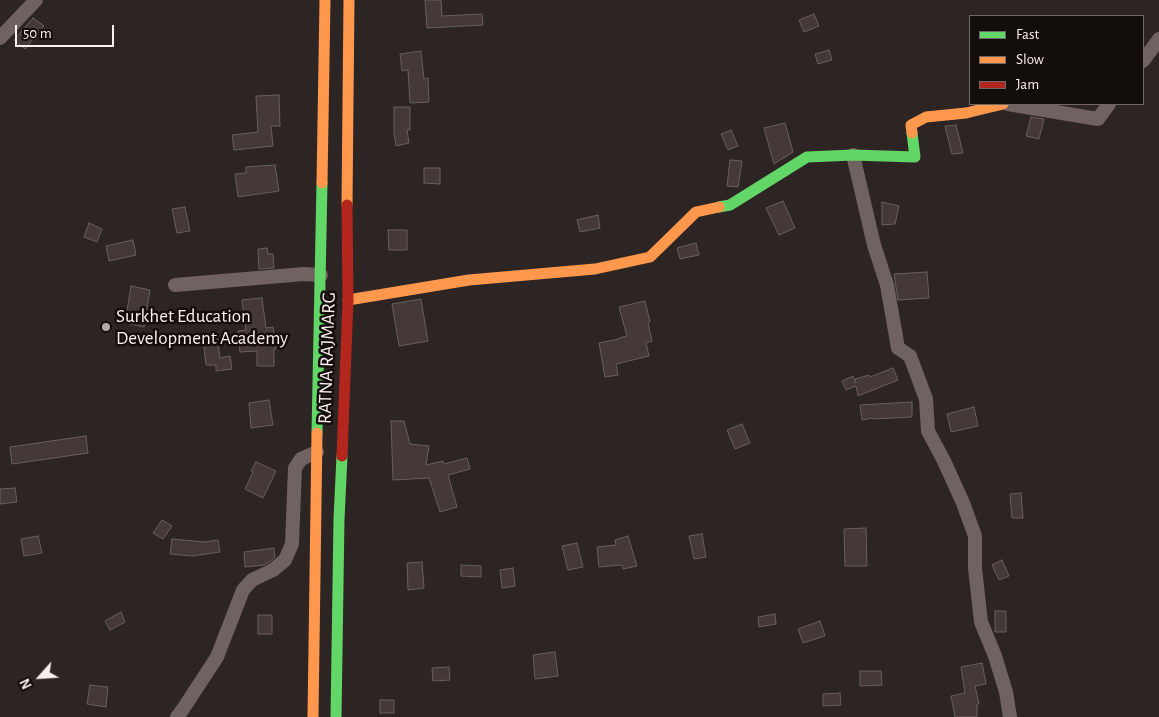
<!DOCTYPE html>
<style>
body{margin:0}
#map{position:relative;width:1159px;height:717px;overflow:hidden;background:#2c2524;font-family:"Alegreya Sans",sans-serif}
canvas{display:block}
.legend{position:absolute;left:969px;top:15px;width:175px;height:90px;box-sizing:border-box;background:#130d0c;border:1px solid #6f6867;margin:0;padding:6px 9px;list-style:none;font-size:15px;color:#faf0ef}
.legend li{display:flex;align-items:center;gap:10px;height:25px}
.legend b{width:25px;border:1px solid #6f6867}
.north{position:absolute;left:15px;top:652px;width:50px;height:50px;-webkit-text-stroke:4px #130d0c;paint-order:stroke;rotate:244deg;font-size:14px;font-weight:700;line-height:20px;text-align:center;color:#faf0ef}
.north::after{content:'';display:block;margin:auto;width:18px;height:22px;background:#faf0ef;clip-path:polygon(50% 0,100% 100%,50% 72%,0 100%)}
.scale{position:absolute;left:15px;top:25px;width:99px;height:22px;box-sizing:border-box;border:2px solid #faf0ef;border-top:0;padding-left:6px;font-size:15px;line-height:18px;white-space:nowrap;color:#faf0ef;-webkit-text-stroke:4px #130d0c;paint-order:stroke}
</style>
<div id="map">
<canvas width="1159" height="717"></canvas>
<ul class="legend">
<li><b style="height:6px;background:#63d668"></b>Fast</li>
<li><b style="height:6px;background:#ff974d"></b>Slow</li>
<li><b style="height:6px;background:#b3261e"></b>Jam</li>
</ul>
<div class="north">N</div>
<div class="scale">50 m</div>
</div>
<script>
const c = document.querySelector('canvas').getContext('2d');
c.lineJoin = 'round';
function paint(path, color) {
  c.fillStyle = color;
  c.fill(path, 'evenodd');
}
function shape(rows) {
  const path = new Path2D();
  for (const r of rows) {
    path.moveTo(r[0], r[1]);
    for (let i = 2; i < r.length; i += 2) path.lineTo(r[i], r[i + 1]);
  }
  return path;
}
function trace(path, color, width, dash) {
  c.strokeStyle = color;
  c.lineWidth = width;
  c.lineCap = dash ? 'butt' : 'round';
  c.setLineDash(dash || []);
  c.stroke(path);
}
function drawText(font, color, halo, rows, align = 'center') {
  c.font = font + ' "Alegreya Sans",sans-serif';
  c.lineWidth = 5;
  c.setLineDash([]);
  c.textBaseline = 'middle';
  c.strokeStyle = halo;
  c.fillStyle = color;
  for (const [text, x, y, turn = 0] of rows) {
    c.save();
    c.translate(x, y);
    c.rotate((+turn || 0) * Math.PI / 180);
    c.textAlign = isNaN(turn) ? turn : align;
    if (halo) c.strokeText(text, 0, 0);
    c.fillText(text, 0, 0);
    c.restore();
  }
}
const building = shape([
 [425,0,441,0,442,16,482,14,483,25,427,28,425,0],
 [814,14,819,26,804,32,799,20,814,14],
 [33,18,44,26,25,49,14,40,33,18],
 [829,50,832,60,818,64,815,54,829,50],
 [421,51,424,79,428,78,429,102,410,103,408,70,402,71,400,54,421,51],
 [279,95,280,126,271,126,273,146,234,150,232,135,258,132,256,96,279,95],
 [394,107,410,107,410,130,407,130,409,143,396,146,394,133,394,107],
 [1031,117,1044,119,1039,139,1026,136,1031,117],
 [785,123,793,152,774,164,764,128,785,123],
 [956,125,963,153,952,154,945,126,956,125],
 [731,130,738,146,728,150,721,134,731,130],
 [730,160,742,161,738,187,727,186,730,160],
 [275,165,279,191,238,197,235,174,246,173,246,167,275,165],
 [424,168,440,168,440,184,424,183,424,168],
 [783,201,795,228,779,235,766,208,783,201],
 [882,202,899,206,895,224,882,225,882,202],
 [185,207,190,231,177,233,172,209,185,207],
 [598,215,600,228,580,232,577,220,598,215],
 [89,223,102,229,97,242,84,237,89,223],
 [388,230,407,230,407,250,389,250,388,230],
 [133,240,136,255,109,261,106,246,133,240],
 [696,243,699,255,680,259,677,248,696,243],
 [267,248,268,254,273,254,274,268,259,269,258,249,267,248],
 [927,272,929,298,898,300,894,274,927,272],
 [131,286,150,290,144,327,125,323,131,286],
 [262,298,266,328,273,327,276,349,274,349,274,366,257,366,257,351,240,352,238,331,246,330,242,300,262,298],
 [421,299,428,341,399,346,392,304,421,299],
 [645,301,650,322,648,323,652,341,646,343,649,356,616,364,618,375,605,377,599,343,619,339,619,338,627,336,619,307,645,301],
 [217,337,220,358,230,356,232,369,216,371,216,365,206,365,203,338,217,337],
 [893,368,898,380,858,396,856,386,846,390,842,381,853,376,856,383,855,379,869,375,870,377,893,368],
 [269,400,273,425,251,428,249,403,269,400],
 [912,402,912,417,873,419,872,418,862,420,860,405,912,402],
 [974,407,978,426,951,432,947,414,974,407],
 [391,421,404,421,410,444,429,446,426,465,443,461,444,464,467,458,470,469,448,475,457,507,440,512,429,478,393,480,391,421],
 [742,424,750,443,735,449,727,430,742,424],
 [86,436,88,453,12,464,10,447,86,436],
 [256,462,276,471,263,498,245,489,253,472,251,471,256,462],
 [15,488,17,502,0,504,0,489,15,488],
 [1021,493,1023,518,1012,518,1010,494,1021,493],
 [162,520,172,526,163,539,153,533,162,520],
 [866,528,867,566,845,566,844,529,866,528],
 [702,534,706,557,694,559,689,536,702,534],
 [38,536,42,553,24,556,21,539,38,536],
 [628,536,637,566,623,569,622,565,599,567,597,547,616,545,615,540,628,536],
 [172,539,205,542,218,540,220,552,192,556,170,554,172,539],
 [577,543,583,567,568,570,562,546,577,543],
 [274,548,275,557,268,563,264,565,245,567,244,552,274,548],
 [1002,560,1009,576,999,580,992,565,1002,560],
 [422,562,424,588,408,590,407,563,422,562],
 [461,565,481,566,481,577,461,576,461,565],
 [513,568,515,586,502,588,500,570,513,568],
 [995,611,1006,611,1006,632,995,632,995,611],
 [121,612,125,622,110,630,105,621,121,612],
 [775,614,776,624,759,627,758,617,775,614],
 [258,615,272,615,272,634,258,634,258,615],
 [820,621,825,636,803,643,798,629,820,621],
 [555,652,558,676,535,679,533,655,555,652],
 [982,663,986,684,975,686,979,704,977,704,977,717,955,717,951,696,965,693,961,667,982,663],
 [449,667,450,680,433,681,432,668,449,667],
 [860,671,881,671,882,685,860,686,860,671],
 [90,685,108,687,106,707,87,704,90,685],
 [840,693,841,705,823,706,823,694,840,693],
 [380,700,394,700,394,713,380,713,380,700]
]);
paint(building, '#453938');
trace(building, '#66605e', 1);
trace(shape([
 [0,38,36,0],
 [1143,61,1159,39],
 [1008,104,1098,119,1109,104],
 [853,155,874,245,887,285,898,348,910,356,926,399,928,431,944,461,963,503,975,536,975,568,981,622,995,656,1006,692,1010,717],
 [175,285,304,274,321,275],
 [177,717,183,709,217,657,243,590,252,580,273,570,285,560,292,544,295,468,301,459,317,452]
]), '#706260', 14);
trace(shape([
 [719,207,730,205,807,157,853,155,915,157,912,133],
 [317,433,322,183],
 [336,717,339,519,342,456]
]), '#63d668', 11);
trace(shape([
 [912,133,911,125,926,117,966,113,1003,104],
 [322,183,325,0],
 [347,205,349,0],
 [348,300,469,280,595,269,650,257,696,212,719,207],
 [313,717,317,433]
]), '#ff974d', 11);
trace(shape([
 [342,456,348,300,347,205]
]), '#b3261e', 11);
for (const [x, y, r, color] of [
 [106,327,5,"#b2a9a8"]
]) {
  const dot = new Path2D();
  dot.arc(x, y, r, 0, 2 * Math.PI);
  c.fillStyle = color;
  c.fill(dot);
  trace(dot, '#130d0c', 2);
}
drawText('19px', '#faf0ef', '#130d0c', [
 ["Surkhet Education",116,316],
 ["Development Academy",116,338]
], 'left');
drawText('19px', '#faf0ef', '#130d0c', [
 ["RATNA RAJMARG",327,358,-88]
]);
</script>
